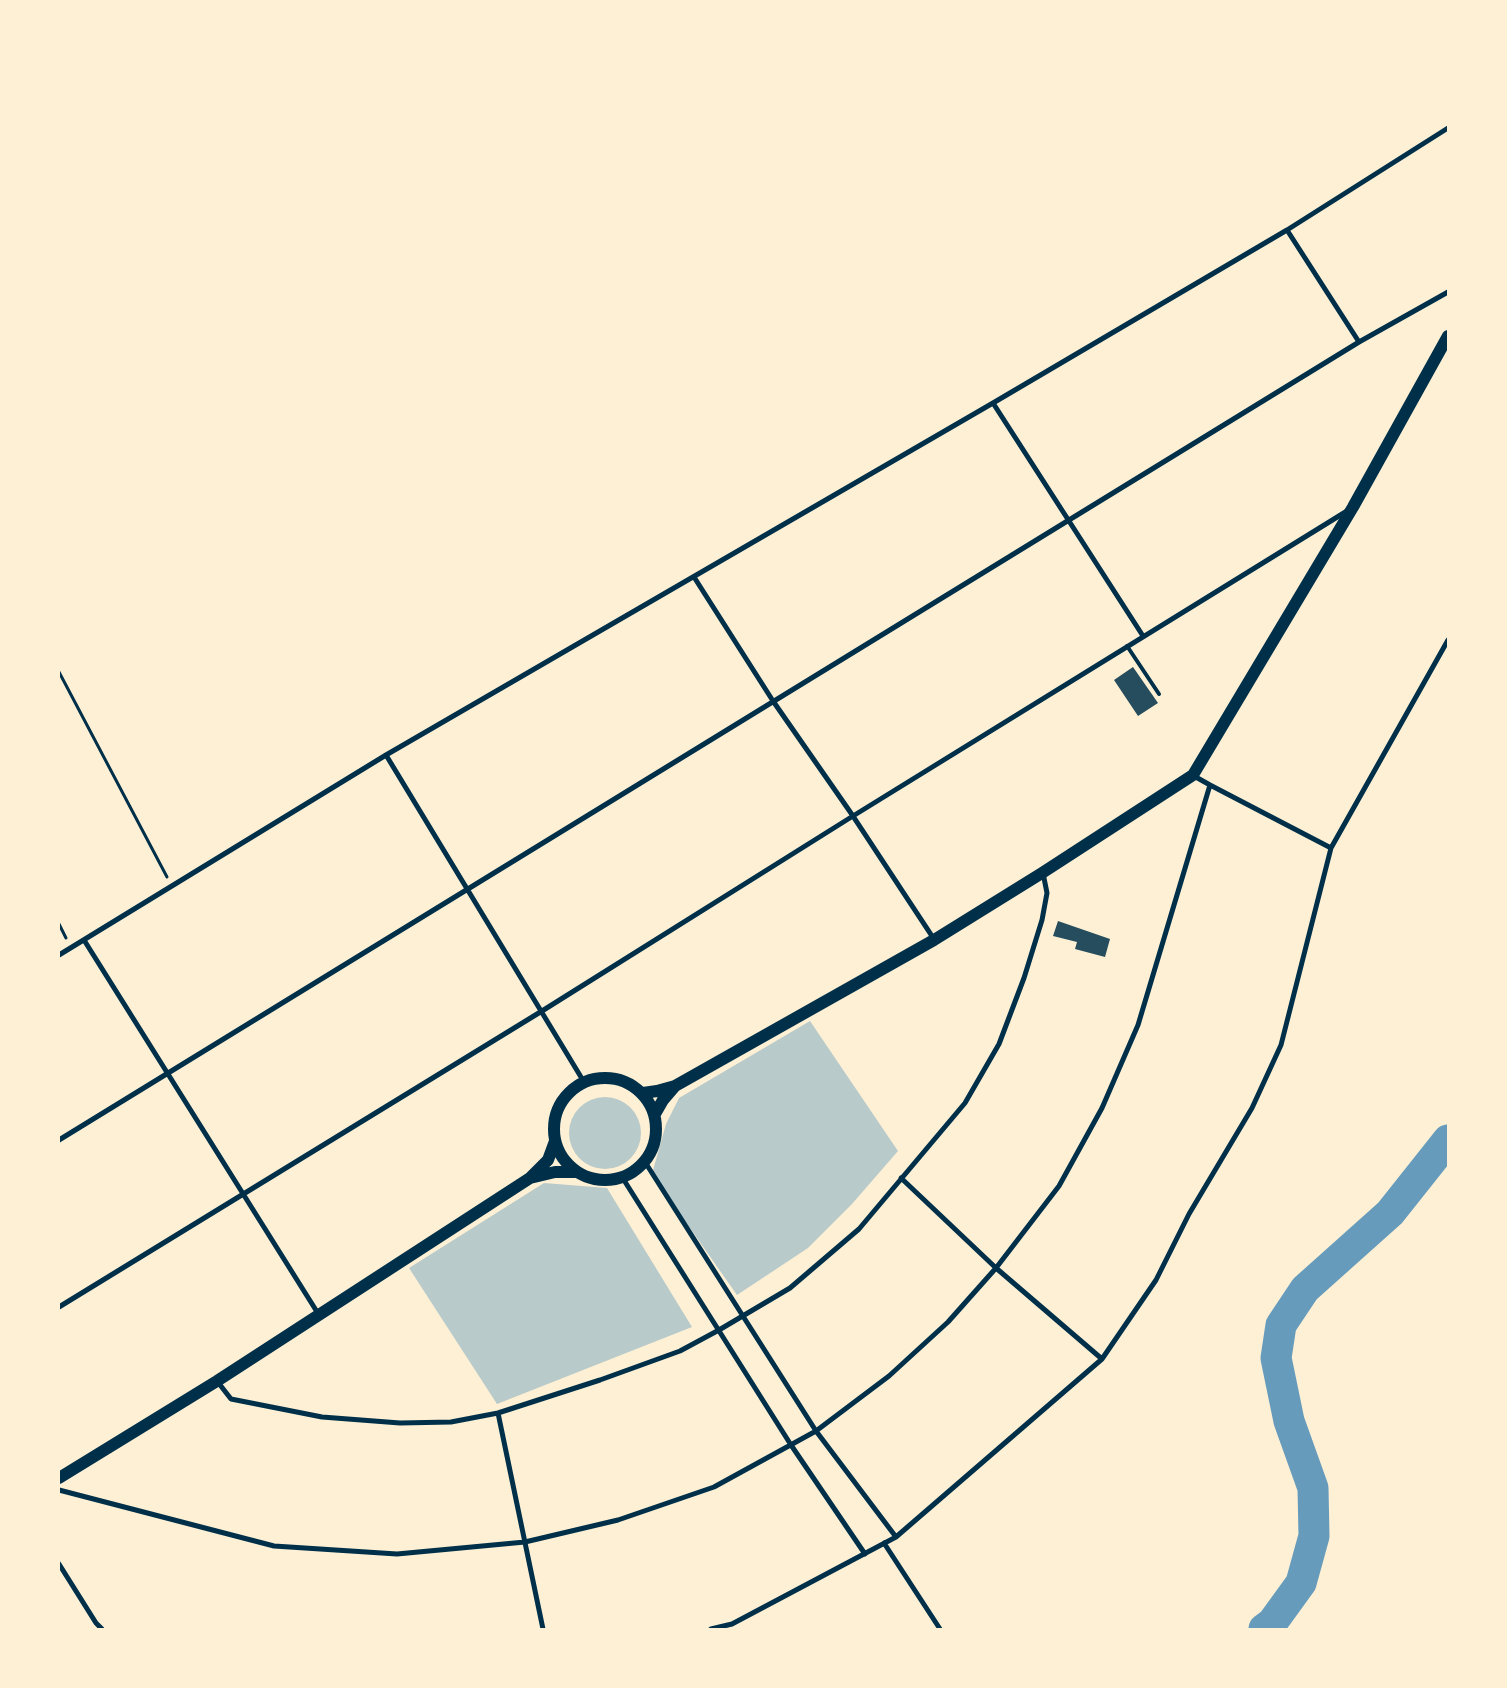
<!DOCTYPE html>
<style>
body{margin:0}
#map{position:relative;width:1507px;height:1688px;overflow:hidden;background:#fdf0d5;font-family:Merriweather,serif}
canvas{display:block}
.frame{position:absolute;inset:0;border:60px solid #fdf0d5;pointer-events:none}
</style>
<div id="map">
<canvas width="1507" height="1688"></canvas>
<div class="frame"></div>
</div>
<script>
const c = document.querySelector('canvas').getContext('2d');
c.lineJoin = 'round';
function paint(path, color) {
  c.fillStyle = color;
  c.fill(path, 'evenodd');
}
function shape(rows) {
  const path = new Path2D();
  for (const r of rows) {
    if (r.length === 3) {
      path.moveTo(r[0] + r[2], r[1]);
      path.arc(r[0], r[1], r[2], 0, 2 * Math.PI);
      continue;
    }
    path.moveTo(r[0], r[1]);
    for (let i = 2; i < r.length; i += 2) path.lineTo(r[i], r[i + 1]);
  }
  return path;
}
function trace(path, color, width, dash) {
  c.strokeStyle = color;
  c.lineWidth = width;
  c.lineCap = dash ? 'butt' : 'round';
  c.setLineDash(dash || []);
  c.stroke(path);
}
paint(shape([
 [810,1021,898,1151,852,1204,808,1248,737,1295,652,1174,666,1124,679,1098],
 [605,1133,36],
 [544,1183,607,1188,692,1327,497,1404,409,1268]
]), '#b9caca');
trace(shape([
 [1264,1629,1272,1623,1301,1583,1314,1536,1313,1488,1289,1421,1276,1358,1281,1325,1305,1289,1390,1213,1448,1140]
]), '#669bbc', 31);
paint(shape([
 [1133,667,1158,703,1138,716,1114,680],
 [1058,921,1110,939,1105,957,1075,949,1077,942,1053,936]
]), '#264d5e');
trace(shape([
 [59,672,167,877],
 [59,924,66,938]
]), '#003049', 3);
trace(shape([
 [1127,646,1159,694]
]), '#003049', 4);
trace(shape([
 [1287,230,1359,342],
 [993,403,1143,636],
 [694,577,773,701,853,816,934,939],
 [386,755,584,1082],
 [1194,776,1210,785,1331,848],
 [84,940,319,1315],
 [59,955,386,755,993,403,1287,230,1448,128],
 [59,1140,1359,342,1448,292],
 [645,1162,816,1431,896,1537],
 [622,1177,791,1445,865,1554],
 [901,1178,996,1268,1102,1359],
 [59,1307,542,1011,853,816,1347,511],
 [217,1381,231,1399,322,1417,400,1423,451,1422,498,1413,600,1380,680,1351,719,1330,790,1288,859,1229,965,1103,999,1044,1024,978,1042,920,1047,893,1043,873],
 [498,1413,543,1629],
 [59,1490,274,1546,397,1554,525,1542,618,1520,714,1487,816,1431,889,1376,948,1322,996,1268,1059,1186,1102,1108,1138,1025,1210,785],
 [884,1543,940,1629],
 [59,1564,96,1623,102,1629],
 [711,1629,732,1624,896,1537,1102,1359,1156,1280,1189,1214,1252,1108,1281,1045,1331,848,1448,640]
]), '#003049', 5);
trace(shape([
 [605,1129,51],
 [643,1093,657,1091,675,1086,934,940,1042,873,1193,775,1353,507,1448,336],
 [655,1114,663,1100,675,1086],
 [530,1178,555,1172,577,1172],
 [59,1478,217,1381,530,1178,548,1160,555,1141]
]), '#003049', 12);
</script>
